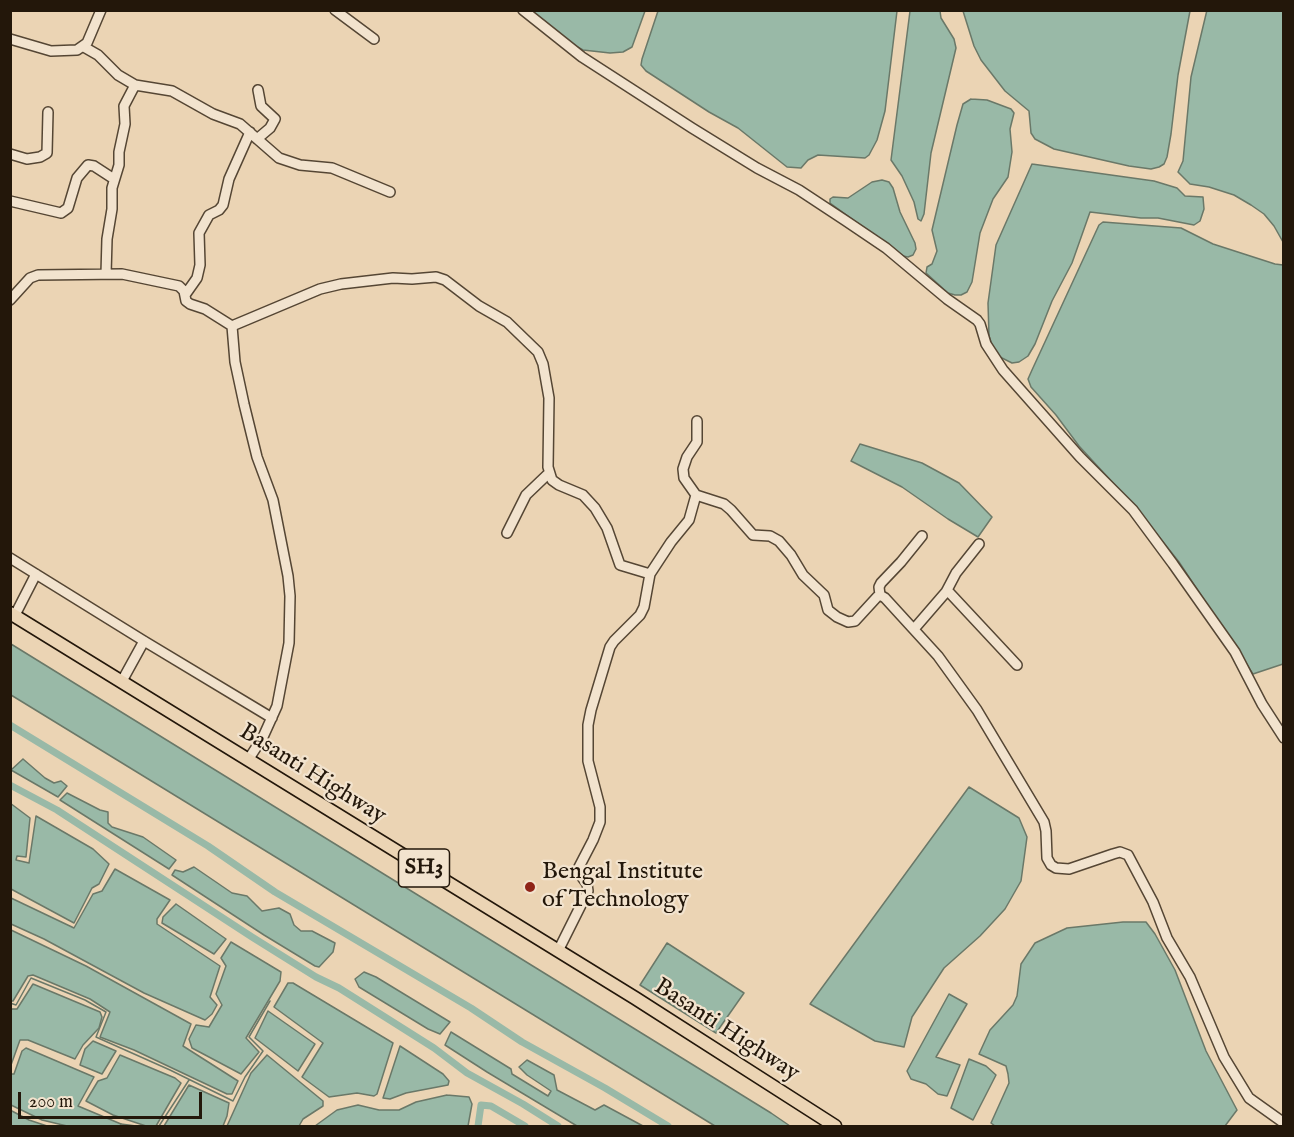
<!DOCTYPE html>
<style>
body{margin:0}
#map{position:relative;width:1294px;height:1137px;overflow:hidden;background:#ebd4b4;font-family:"IM FELL English",serif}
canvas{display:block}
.frame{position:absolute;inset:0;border:12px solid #23170a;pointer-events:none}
.scale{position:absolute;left:18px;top:1092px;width:184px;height:27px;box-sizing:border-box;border:3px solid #23170a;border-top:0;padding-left:8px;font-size:18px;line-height:21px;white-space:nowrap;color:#23170a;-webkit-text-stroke:4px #f2e3ce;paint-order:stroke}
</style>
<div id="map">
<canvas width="1294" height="1137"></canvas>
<div class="frame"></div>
<div class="scale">200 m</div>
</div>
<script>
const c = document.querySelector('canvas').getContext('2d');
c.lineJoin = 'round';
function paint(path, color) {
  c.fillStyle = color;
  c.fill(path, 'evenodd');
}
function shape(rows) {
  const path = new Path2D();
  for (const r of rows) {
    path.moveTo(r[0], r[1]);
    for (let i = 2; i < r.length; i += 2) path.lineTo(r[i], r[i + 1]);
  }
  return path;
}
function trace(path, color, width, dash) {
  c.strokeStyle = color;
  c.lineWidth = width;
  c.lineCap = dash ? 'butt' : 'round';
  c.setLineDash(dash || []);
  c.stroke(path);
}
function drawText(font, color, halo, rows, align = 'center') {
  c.font = font + ' "IM FELL English",serif';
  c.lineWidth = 4.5;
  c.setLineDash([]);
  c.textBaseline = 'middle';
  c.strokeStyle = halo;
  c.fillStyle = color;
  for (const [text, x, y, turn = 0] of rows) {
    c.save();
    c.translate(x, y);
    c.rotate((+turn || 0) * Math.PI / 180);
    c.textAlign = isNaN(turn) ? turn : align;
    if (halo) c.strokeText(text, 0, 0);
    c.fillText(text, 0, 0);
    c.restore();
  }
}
const water = shape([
 [1207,10,1283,11,1283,242,1274,226,1264,214,1251,205,1234,195,1209,187,1190,184,1178,172,1183,161,1191,77,1207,10],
 [531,11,645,11,632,47,623,52,610,53,583,50,572,44,560,38,531,11],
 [658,11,897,11,885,111,877,140,869,155,865,158,818,155,808,160,801,168,787,167,738,128,709,112,646,71,641,65,642,59,658,11],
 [910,11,940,11,941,18,954,39,956,48,931,153,924,214,921,221,918,219,914,202,902,176,891,160,910,11],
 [963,11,1190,11,1178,75,1171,134,1167,157,1164,164,1159,167,1151,169,1129,166,1054,149,1035,139,1031,133,1029,111,1005,91,981,60,974,46,963,11],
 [971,99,987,100,1011,109,1014,113,1010,129,1012,152,1008,177,993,199,980,233,972,282,967,292,961,295,955,295,948,293,926,273,927,267,932,264,937,251,932,230,957,125,963,104,971,99],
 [1032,164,1154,181,1177,188,1185,196,1203,197,1204,209,1200,221,1194,225,1158,218,1141,218,1090,212,1072,263,1052,301,1035,344,1028,356,1019,362,1012,363,1000,357,993,348,989,336,988,303,996,245,1032,164],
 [882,180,889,182,893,188,900,212,915,243,916,249,913,255,908,257,903,256,830,203,830,199,833,197,848,198,872,182,882,180],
 [1103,222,1181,228,1213,244,1275,264,1283,265,1283,664,1253,674,1179,562,1137,509,1079,446,1056,415,1031,387,1028,379,1032,370,1099,225,1103,222],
 [860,444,922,463,959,483,992,517,978,537,948,519,902,487,851,461,860,444],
 [11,644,771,1113,790,1126,715,1126,11,695,11,644],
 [23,759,45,778,54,783,61,781,67,786,58,797,11,770,23,759],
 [969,787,1019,818,1027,837,1021,881,1005,909,980,936,944,968,912,1017,904,1047,875,1041,810,1004,969,787],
 [67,793,100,810,108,812,108,823,112,827,143,837,176,860,169,869,60,800,67,793],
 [10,803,30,818,26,857,17,856,16,860,29,863,36,816,93,849,109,864,99,884,92,888,74,923,11,889,10,803],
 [194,867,232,893,247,896,262,911,279,908,290,914,294,925,301,931,312,931,335,943,333,952,319,967,315,966,264,935,172,875,175,870,183,872,194,867],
 [115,869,170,900,157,919,157,924,220,966,210,997,217,1005,212,1014,205,1020,144,993,44,939,11,924,11,898,74,928,93,894,102,891,115,869],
 [176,904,226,939,214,954,162,923,163,917,176,904],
 [1123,922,1146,922,1155,934,1175,970,1206,1051,1237,1110,1225,1126,995,1126,991,1123,1009,1083,1008,1074,1006,1066,979,1054,990,1030,1013,1005,1017,996,1021,964,1035,943,1067,928,1123,922],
 [11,930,86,966,191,1024,183,1046,238,1081,232,1094,227,1094,134,1050,100,1037,110,1012,90,999,33,975,28,976,13,1001,11,1001,11,930],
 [231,942,281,972,280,981,246,1038,259,1052,241,1074,192,1048,189,1039,196,1025,209,1027,222,1005,216,994,226,966,221,958,231,942],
 [667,943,744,993,716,1033,640,985,667,943],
 [364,972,376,977,450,1022,440,1034,428,1029,359,987,355,979,364,972],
 [288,983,293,983,393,1043,377,1094,374,1096,357,1093,329,1097,302,1077,323,1043,274,1007,288,983],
 [33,984,100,1012,102,1017,99,1028,83,1045,75,1059,28,1040,20,1040,11,1065,11,1009,17,1009,33,984],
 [949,994,967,1004,936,1057,960,1065,947,1096,938,1094,926,1084,911,1079,907,1071,949,994],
 [268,1011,315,1044,298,1071,255,1038,268,1011],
 [451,1032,511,1069,512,1074,548,1096,551,1091,527,1075,519,1067,527,1060,554,1075,557,1090,595,1110,604,1105,643,1126,577,1126,487,1072,445,1045,451,1032],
 [93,1041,116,1051,102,1074,80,1065,85,1049,93,1041],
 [400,1046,443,1074,449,1081,448,1085,406,1093,390,1099,383,1098,400,1046],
 [26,1048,94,1077,78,1106,121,1124,120,1126,67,1126,42,1120,11,1105,11,1074,14,1074,22,1051,26,1048],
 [120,1055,175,1078,181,1083,156,1126,146,1126,113,1115,86,1101,98,1081,107,1078,120,1055],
 [267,1055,323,1101,323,1106,303,1119,299,1126,227,1126,251,1073,267,1055],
 [969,1059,986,1066,996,1075,973,1120,951,1108,969,1059],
 [189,1085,229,1103,227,1116,223,1126,164,1126,189,1085],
 [447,1095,469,1097,472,1104,468,1126,315,1126,337,1110,358,1105,379,1110,399,1110,416,1102,447,1095],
 [10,1110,29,1120,47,1126,11,1126,10,1110]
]);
paint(water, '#99b9a7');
trace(water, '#6a7868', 1.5);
trace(shape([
 [10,1003,16,1005,31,978,85,1000,106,1012,96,1037,170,1070,233,1101,245,1077,263,1051,249,1037,270,1001],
 [121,1124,136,1126],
 [159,1126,189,1080]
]), '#6a7868', 1.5);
trace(shape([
 [10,725,208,846,275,892,471,1008,522,1042,605,1088,668,1126],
 [10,785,57,810,252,937,316,977,339,988,434,1048,467,1073,523,1104,558,1126],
 [478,1126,481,1105,491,1106,525,1126]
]), '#99b9a7', 7);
const minor = shape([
 [335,10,374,39],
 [523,10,582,57,692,128,757,168,799,190,846,221,886,248,947,299,977,320,980,324,986,344,1003,370,1080,457,1133,510,1173,564,1235,652,1262,704,1284,738],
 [10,39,51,51,77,50,87,43,101,10],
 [84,47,98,55,118,75,135,85,172,91,213,114,240,124,279,158,300,165,332,168,390,192],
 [257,139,270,128,275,119,261,106,258,90],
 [10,154,27,159,40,157,47,153,48,112],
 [10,201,61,213,68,208,77,178,88,165,94,166,114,179],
 [106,274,107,239,112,209,112,188,119,165,119,152,125,124,124,106,135,85],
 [185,295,197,278,200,265,199,233,209,215,219,210,223,205,229,179,250,132],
 [10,300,30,278,38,275,122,274,179,286,184,291,186,301,190,304,205,309,232,326,235,362,244,404,257,457,273,500,288,576,290,596,289,643,277,706,263,737,248,760],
 [232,326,320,289,341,284,393,278,412,279,436,277,445,280,479,306,507,322,538,352,543,364,549,398,548,467,552,480,559,485,583,495,595,508,607,528,620,565,650,574],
 [696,495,724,504,731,510,753,535,770,536,779,541,791,555,803,575,824,595,828,610,837,617,848,622,855,621,877,597,880,595,885,598,938,656,977,710,1044,822,1046,831,1047,858,1051,865,1056,868,1069,869,1113,854,1120,852,1128,855,1153,902,1167,938,1190,977,1224,1057,1249,1098,1284,1123],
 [507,533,526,495,549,473],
 [10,558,144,641,272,718],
 [947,590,1017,665],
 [880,595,879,587,881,583,901,562,922,536],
 [15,615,36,574],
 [914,629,946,592,956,573,979,544],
 [122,681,144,641],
 [558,951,588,891,587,884,579,873,579,867,593,840,600,822,600,807,588,761,588,725,591,710,610,647,614,641,640,615,644,607,650,574,671,542,689,520,696,495,684,478,683,469,687,457,697,442,697,421]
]);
const major = shape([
 [10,613,635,998,835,1126]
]);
trace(minor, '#554634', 12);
trace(major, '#23170a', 15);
trace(minor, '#f2e3ce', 9);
trace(major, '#ebd4b4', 12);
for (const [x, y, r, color] of [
 [530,887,6,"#8f2418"]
]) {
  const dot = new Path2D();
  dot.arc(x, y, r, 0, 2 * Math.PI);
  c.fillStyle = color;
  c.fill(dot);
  trace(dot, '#f2e3ce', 2);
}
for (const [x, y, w] of [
 [424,868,51]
]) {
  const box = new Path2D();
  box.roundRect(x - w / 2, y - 19, w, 38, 4.5);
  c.fillStyle = '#f2e3ce';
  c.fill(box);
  trace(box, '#23170a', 1.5);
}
drawText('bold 22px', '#23170a', null, [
 ["SH3",424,868]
]);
drawText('24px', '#23170a', '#f2e3ce', [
 ["Basanti Highway",312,775,32],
 ["Basanti Highway",726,1031,33]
]);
drawText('24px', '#23170a', '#f2e3ce', [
 ["Bengal Institute",542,873],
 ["of Technology",542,901]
], 'left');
</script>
